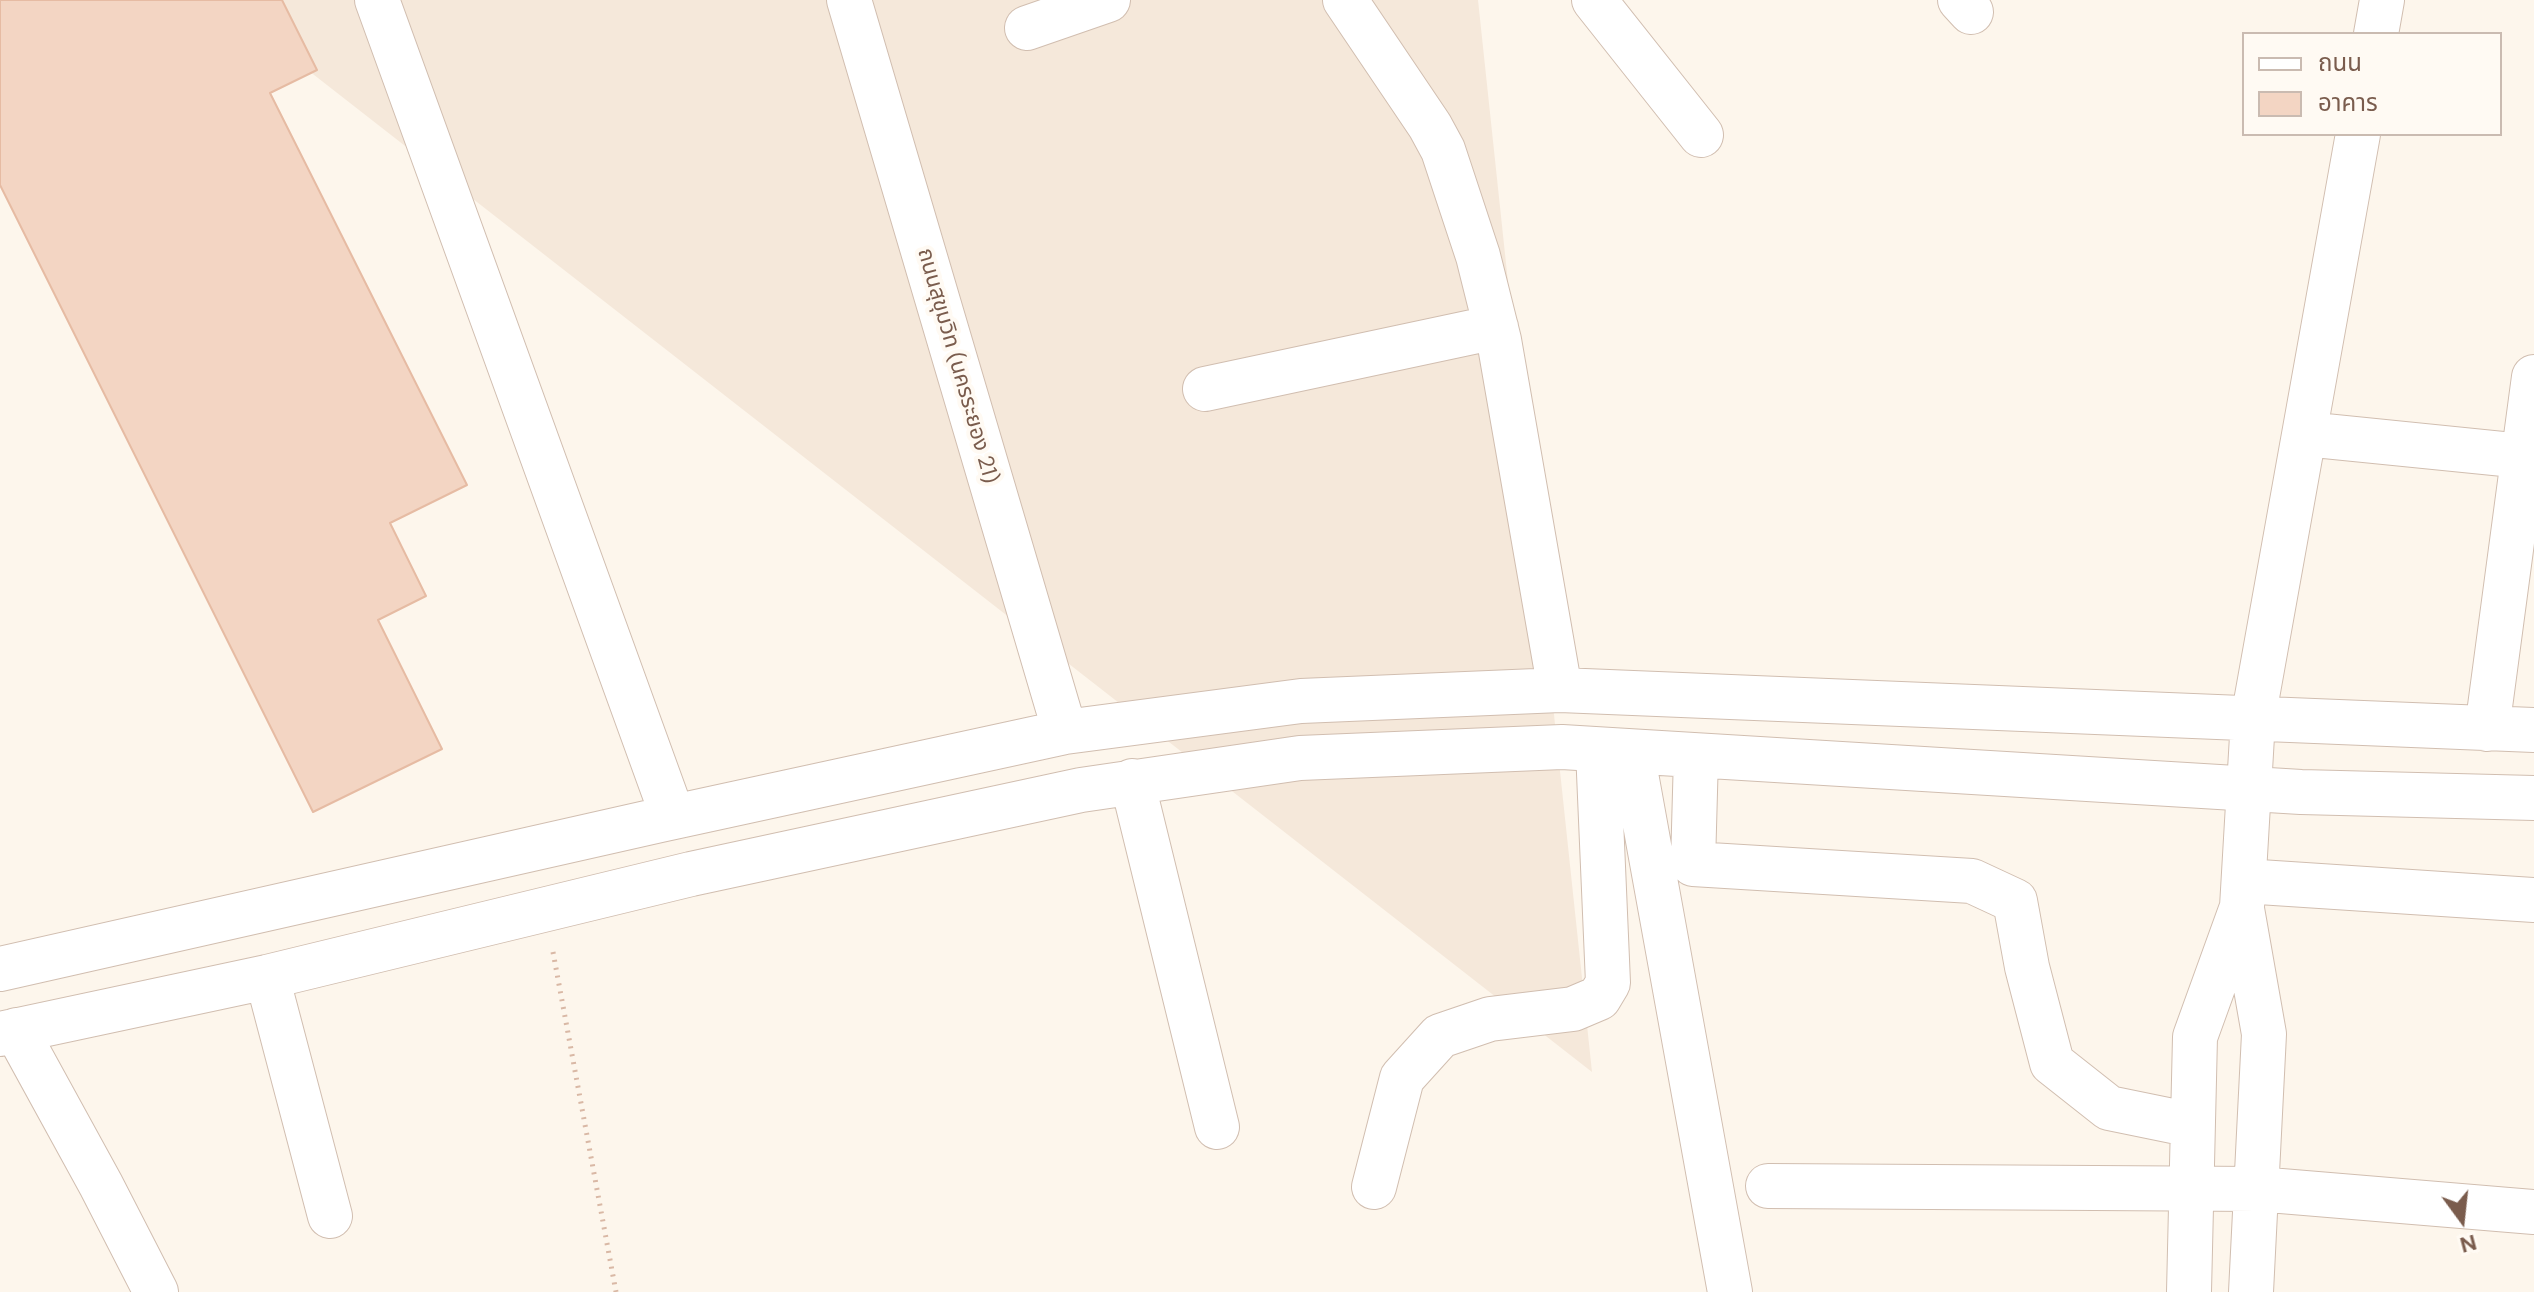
<!DOCTYPE html>
<meta charset="utf-8">
<style>
body{margin:0}
#map{position:relative;width:2534px;height:1292px;overflow:hidden;background:#fdf6ec;font-family:"DM Sans","Noto Sans Thai",sans-serif}
canvas{display:block}
.legend{position:absolute;left:2242px;top:32px;width:260px;height:104px;box-sizing:border-box;background:#fffaf3;border:2px solid #cabbb1;margin:0;padding:10px 14px;list-style:none;font-size:24px;color:#7a5c4d}
.legend li{display:flex;align-items:center;gap:16px;height:40px}
.legend b{width:40px;border:2px solid #cabbb1}
.north{position:absolute;left:2422px;top:1180px;width:80px;height:80px;-webkit-text-stroke:6px #fffaf3;paint-order:stroke;rotate:165deg;font-size:22px;font-weight:700;line-height:32px;text-align:center;color:#7a5c4d}
.north::after{content:'';display:block;margin:auto;width:28px;height:36px;background:#7a5c4d;clip-path:polygon(50% 0,100% 100%,50% 72%,0 100%)}
</style>
<div id="map">
<canvas width="2534" height="1292"></canvas>
<ul class="legend">
<li><b style="height:10px;background:#fff"></b>ถนน</li>
<li><b style="height:22px;background:#f3d5c3"></b>อาคาร</li>
</ul>
<div class="north">N</div>
</div>
<script>
const c = document.querySelector('canvas').getContext('2d');
c.lineJoin = 'round';
function paint(path, color) {
  c.fillStyle = color;
  c.fill(path, 'evenodd');
}
function shape(rows) {
  const path = new Path2D();
  for (const r of rows) {
    path.moveTo(r[0], r[1]);
    for (let i = 2; i < r.length; i += 2) path.lineTo(r[i], r[i + 1]);
  }
  return path;
}
function trace(path, color, width, dash) {
  c.strokeStyle = color;
  c.lineWidth = width;
  c.lineCap = dash ? 'butt' : 'round';
  c.setLineDash(dash || []);
  c.stroke(path);
}
function drawText(font, color, halo, rows, align = 'center') {
  c.font = font + ' "DM Sans","Noto Sans Thai",sans-serif';
  c.lineWidth = 8;
  c.setLineDash([]);
  c.textBaseline = 'middle';
  c.strokeStyle = halo;
  c.fillStyle = color;
  for (const [text, x, y, turn = 0] of rows) {
    c.save();
    c.translate(x, y);
    c.rotate((+turn || 0) * Math.PI / 180);
    c.textAlign = isNaN(turn) ? turn : align;
    if (halo) c.strokeText(text, 0, 0);
    c.fillText(text, 0, 0);
    c.restore();
  }
}
paint(shape([
 [218,0,1478,0,1592,1072]
]), '#f5e8da');
const building = shape([
 [0,0,282,0,317,70,270,93,467,485,390,523,426,596,378,620,442,749,313,812,0,185,0,0]
]);
paint(building, '#f3d5c3');
trace(building, '#e6bba3', 2);
const minor = shape([
 [377,0,673,817],
 [849,0,1065,732],
 [1345,0,1430,126,1443,150,1478,256,1499,340,1560,690],
 [1594,0,1701,135],
 [1960,0,1971,12],
 [1027,28,1108,0],
 [2376,34,2382,0],
 [1205,389,1496,327],
 [2305,434,2534,457],
 [2487,729,2534,377],
 [1632,752,1730,1292],
 [1696,756,1693,864,1972,881,2015,901,2027,967,2052,1063,2109,1108,2192,1125],
 [1132,781,1217,1127],
 [2244,881,2534,900],
 [2242,909,2264,1034,2251,1292],
 [0,969,660,820,1065,732,1301,701,1560,690,2534,730],
 [267,977,330,1216],
 [16,1030,101,1185,156,1292],
 [0,1034,267,977,691,874,1081,790,1300,758,1562,747,2301,792,2534,798],
 [1768,1186,2257,1189,2534,1212],
 [1374,1187,1402,1078,1440,1036,1490,1019,1573,1009,1599,998,1608,983,1598,750],
 [2189,1292,2195,1037,2242,907,2253,719,2358,134]
]);
trace(minor, '#d1beb0', 46);
trace(shape([
 [553,952,616,1292]
]), '#d9b8a5', 5, [2, 6]);
trace(minor, '#fff', 44);
drawText('22px', '#7a5c4d', '#fffaf3', [
 ["ถนนสุขุมวิท (นครระยอง 21)",957,366,74]
]);
</script>
